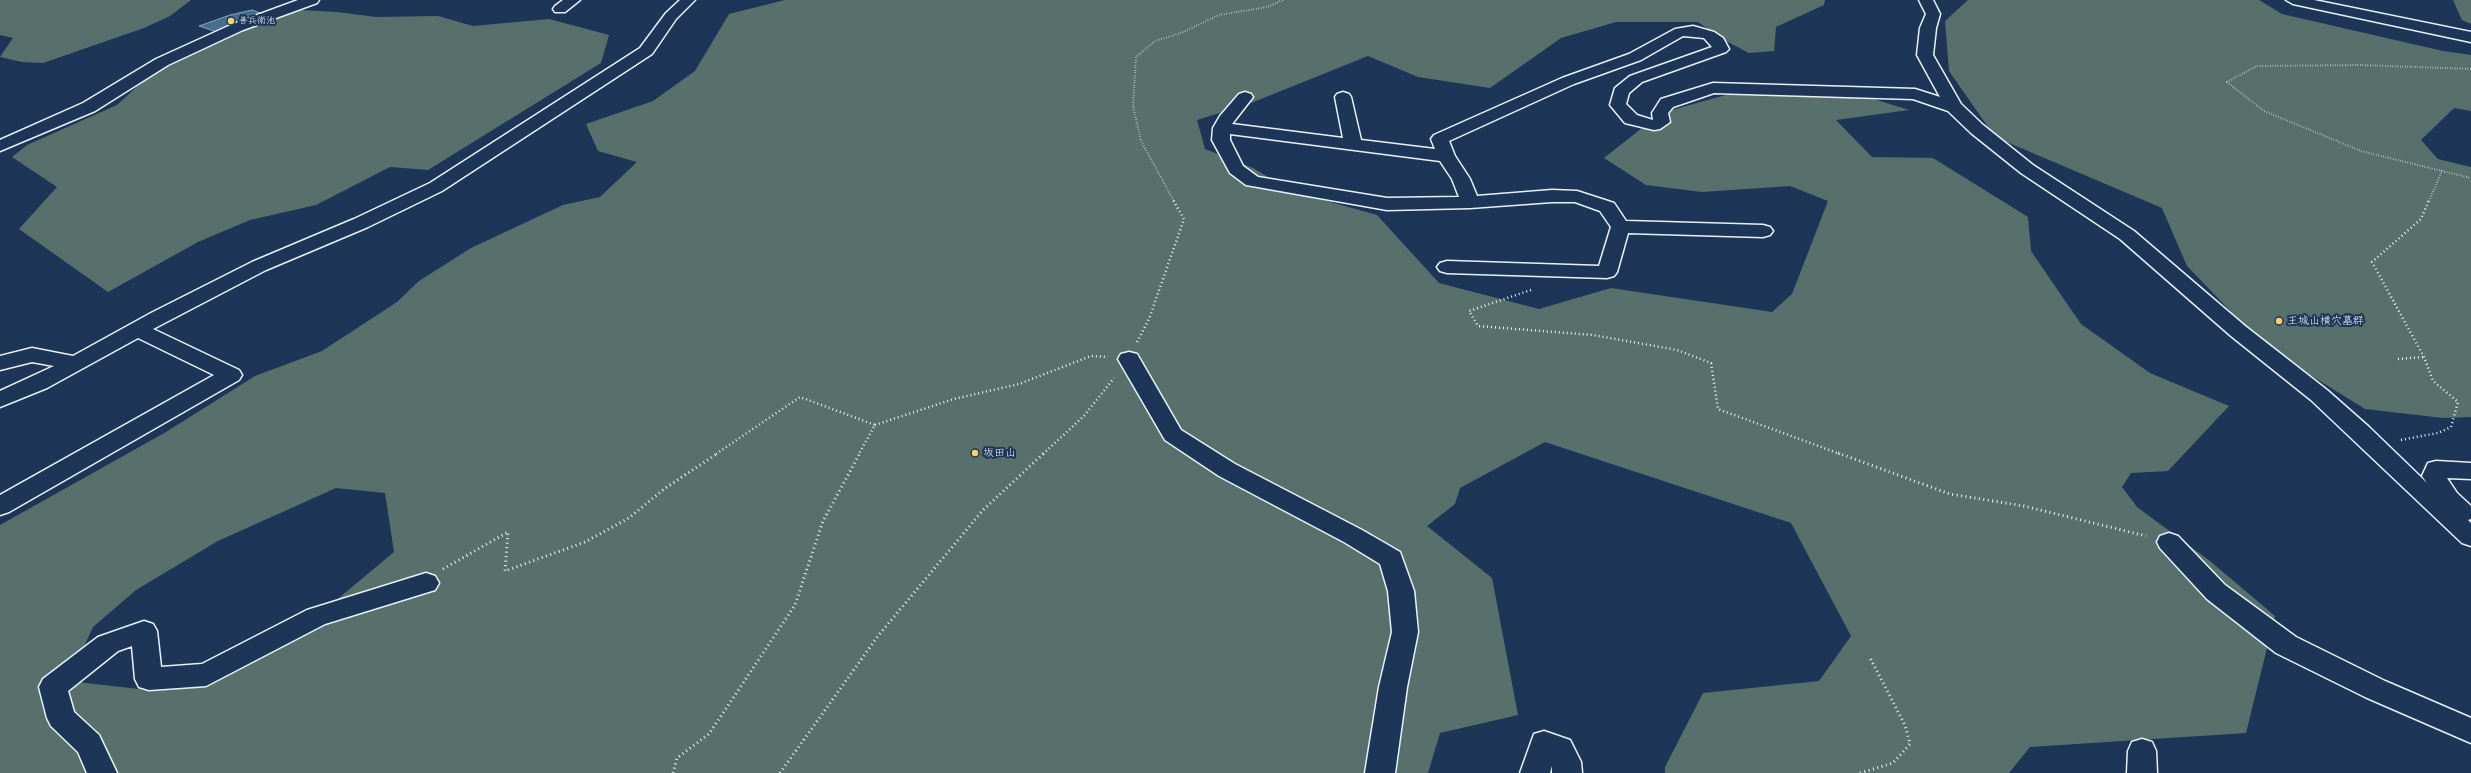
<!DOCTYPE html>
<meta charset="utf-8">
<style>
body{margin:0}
canvas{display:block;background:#1d3557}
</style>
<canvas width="2471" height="773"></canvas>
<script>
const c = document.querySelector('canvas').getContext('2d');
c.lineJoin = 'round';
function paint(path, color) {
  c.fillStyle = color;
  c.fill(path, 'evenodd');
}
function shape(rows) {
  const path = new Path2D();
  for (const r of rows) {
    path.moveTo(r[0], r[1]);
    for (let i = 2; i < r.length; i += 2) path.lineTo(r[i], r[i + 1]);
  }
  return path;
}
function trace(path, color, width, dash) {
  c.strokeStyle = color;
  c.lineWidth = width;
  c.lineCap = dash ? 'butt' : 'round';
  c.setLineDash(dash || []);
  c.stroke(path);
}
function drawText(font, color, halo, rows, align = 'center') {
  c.font = font + ' "Balsamiq Sans","Klee One",sans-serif';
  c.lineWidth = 4;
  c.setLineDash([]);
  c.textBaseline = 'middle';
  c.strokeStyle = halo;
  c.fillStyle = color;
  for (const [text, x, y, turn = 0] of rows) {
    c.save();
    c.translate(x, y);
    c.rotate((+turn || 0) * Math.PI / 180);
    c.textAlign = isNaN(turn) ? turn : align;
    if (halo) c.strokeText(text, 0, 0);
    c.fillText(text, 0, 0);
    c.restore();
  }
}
paint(shape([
 [0,0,191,0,170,16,144,28,43,63,22,62,0,57,13,38,0,35],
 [785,0,1825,0,1824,5,1776,27,1774,51,1749,53,1724,40,1698,22,1616,22,1561,38,1490,88,1418,77,1368,56,1246,105,1197,120,1205,149,1253,168,1291,191,1377,215,1439,283,1539,309,1611,288,1772,312,1792,294,1828,201,1790,186,1702,192,1646,185,1604,158,1661,113,1733,93,1867,97,1909,110,1836,120,1872,157,1933,158,2028,217,2031,251,2081,324,2150,373,2229,406,2168,471,2131,473,2122,487,2137,507,2210,561,2275,616,2246,733,2030,747,2009,773,1665,773,1665,767,1703,693,1819,681,1851,636,1791,523,1545,442,1460,488,1455,504,1427,526,1492,578,1518,715,1440,733,1428,773,0,773,0,525,166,432,255,376,322,351,397,302,419,281,471,248,563,205,600,197,637,162,598,151,586,124,653,101,695,71,729,14],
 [336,488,385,493,394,552,316,617,148,690,68,681,93,627,136,590,218,541],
 [1968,0,2259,0,2282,14,2443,51,2471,55,2471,111,2454,108,2421,140,2438,159,2471,167,2471,417,2443,418,2365,409,2265,347,2187,266,2162,208,1995,137,1949,71,1945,21],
 [2453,0,2471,0,2471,24,2462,20],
 [282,9,337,12,376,17,438,16,473,26,549,19,609,35,601,63,428,170,390,167,316,205,250,220,198,242,108,292,19,229,57,187,12,157,27,145,117,105,154,71]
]), '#58706c');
const water = shape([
 [252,10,263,14,220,33,199,26,230,15,252,10]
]);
paint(water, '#466e8e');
trace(water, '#87a2b8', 1);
const minor = shape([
 [298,0,319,0,317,3,243,30,168,65,95,111,0,151,0,140,83,103,156,59,233,24,298,0],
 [563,0,580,0,565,12,555,12,553,9,555,6,563,0],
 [680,0,695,0,676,19,652,54,442,191,368,227,266,270,153,329,239,370,242,375,239,380,9,512,0,515,0,495,214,375,138,338,47,388,0,407,0,391,54,366,32,362,0,370,0,356,32,348,73,356,151,313,252,262,354,219,430,183,640,48,666,13,680,0],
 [1919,0,1933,0,1940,14,1936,28,1933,55,1961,104,1983,125,2033,165,2134,231,2245,326,2327,390,2369,427,2427,483,2422,476,2428,463,2436,461,2471,463,2471,479,2447,478,2457,493,2471,506,2471,519,2468,520,2471,523,2471,546,2462,543,2311,400,2231,336,2120,239,2021,173,1971,133,1948,111,1913,99,1714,93,1673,107,1668,113,1670,122,1660,129,1654,130,1625,123,1610,105,1615,88,1630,76,1712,47,1704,38,1683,36,1641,60,1574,84,1449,141,1455,156,1470,179,1477,196,1552,190,1577,191,1614,203,1626,221,1763,225,1770,227,1773,231,1770,235,1763,237,1628,233,1617,272,1614,276,1607,278,1447,273,1440,271,1437,267,1440,263,1447,261,1599,266,1611,227,1600,211,1575,202,1552,202,1470,208,1387,210,1252,186,1246,185,1230,173,1212,140,1213,128,1220,116,1239,94,1245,92,1251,94,1253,97,1232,124,1343,138,1335,97,1337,94,1343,92,1349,94,1351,97,1361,140,1435,149,1431,139,1434,135,1562,78,1629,54,1675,29,1693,26,1714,32,1723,38,1729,49,1726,52,1642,82,1629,93,1626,104,1637,115,1653,120,1652,113,1661,99,1713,83,1915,89,1940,97,1917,55,1920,28,1926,14,1919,0],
 [1230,134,1440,161,1452,179,1459,197,1387,198,1258,177,1243,166,1230,140,1230,134],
 [2286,0,2314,0,2471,32,2471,42,2293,4,2286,0],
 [1129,352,1137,354,1181,430,1235,464,1362,530,1400,552,1414,591,1418,632,1407,687,1395,773,1365,773,1379,687,1392,632,1388,591,1380,564,1344,542,1219,476,1165,440,1118,359,1121,354,1129,352],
 [2169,533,2178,536,2225,585,2296,637,2385,681,2471,718,2471,743,2365,697,2276,653,2207,599,2160,548,2157,542,2160,536,2169,533],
 [426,573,435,576,439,583,435,590,325,624,206,686,149,690,139,687,135,679,132,646,118,651,68,691,74,712,99,735,117,773,87,773,78,752,51,726,47,718,39,687,43,679,98,637,144,621,153,624,157,631,161,667,202,664,307,610,426,573],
 [1544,731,1570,740,1581,762,1582,773,1552,773,1552,766,1550,773,1520,773,1534,734,1544,731],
 [2142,739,2152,742,2156,751,2157,773,2127,773,2128,751,2132,742,2142,739]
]);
trace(minor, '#e8f1f8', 3);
trace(shape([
 [2442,171,2361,151,2264,111,2227,82,2257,66,2361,65,2471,69],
 [1174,201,1141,141,1133,106,1136,57,1155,41,1181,33,1219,15,1267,7,1283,0],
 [2429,201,2442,171,2471,178]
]), '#e8f1f8', 2, [0.5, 2]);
trace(shape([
 [1531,290,1469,311,1478,326,1593,335,1677,350,1711,363,1718,409,1840,454],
 [1137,342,1149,319,1184,219,1173,200],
 [2398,359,2424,357],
 [875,425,954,399,1019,384,1091,356,1108,357],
 [2401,440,2438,433,2451,427,2458,402,2433,381,2424,357,2372,262,2421,219,2429,200],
 [716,454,800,397,875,425,859,454],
 [1043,454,1084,416,1114,378]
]), '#e8f1f8', 2.5, [1, 3]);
trace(shape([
 [1838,453,1950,494,2024,506,2146,536],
 [443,569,508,532,505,571,585,542,629,518,664,489,718,453],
 [673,773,677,758,709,734,795,605,823,521,860,453],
 [780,773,878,636,983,510,1044,453],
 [1860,773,1893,763,1910,744,1905,725,1869,656]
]), '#e8f1f8', 3, [1, 3.5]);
paint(minor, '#1d3557');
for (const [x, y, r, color] of [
 [231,21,4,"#ffd166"],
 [2279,321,4,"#ffd166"],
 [975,453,4,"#ffd166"]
]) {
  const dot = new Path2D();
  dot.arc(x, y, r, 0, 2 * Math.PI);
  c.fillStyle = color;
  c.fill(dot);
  trace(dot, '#1d3557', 1.5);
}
drawText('9px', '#e8f1f8', '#1d3557', [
 ["善兵衛池",239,21]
], 'left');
drawText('11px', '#e8f1f8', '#1d3557', [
 ["王城山横穴墓群",2287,321],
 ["坂田山",983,453]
], 'left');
</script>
